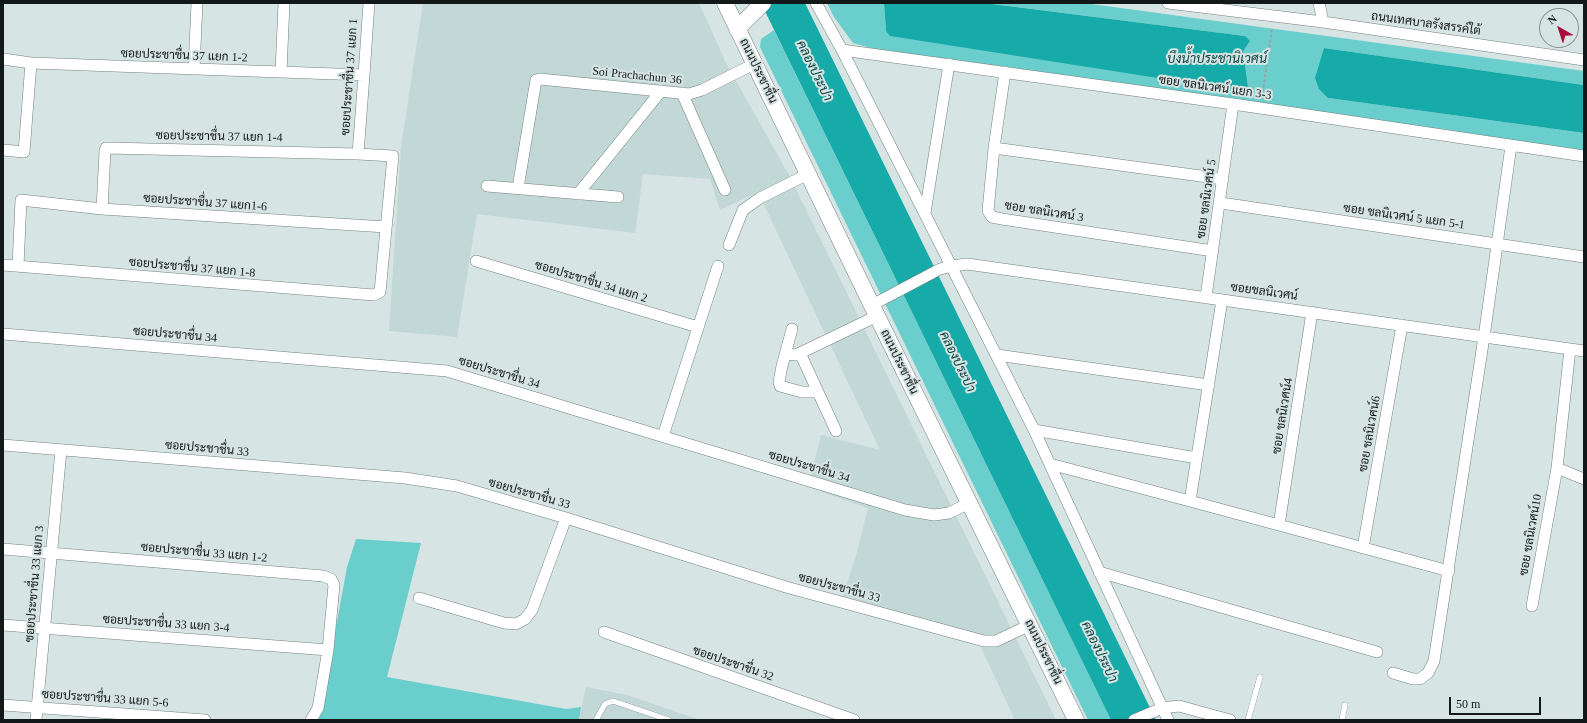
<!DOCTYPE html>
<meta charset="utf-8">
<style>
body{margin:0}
#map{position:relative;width:1587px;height:723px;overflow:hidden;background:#d6e4e3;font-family:"Times New Roman",serif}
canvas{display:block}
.frame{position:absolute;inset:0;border:4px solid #131818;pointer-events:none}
.north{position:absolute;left:1539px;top:8px;width:40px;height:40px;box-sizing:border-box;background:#d6e4e3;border:1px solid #889292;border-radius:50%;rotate:321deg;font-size:11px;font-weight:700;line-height:16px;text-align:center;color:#131818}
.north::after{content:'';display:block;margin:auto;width:14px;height:18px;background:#a70e3c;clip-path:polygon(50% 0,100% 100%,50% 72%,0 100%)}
.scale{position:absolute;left:1449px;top:697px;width:92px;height:18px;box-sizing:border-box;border:2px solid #131818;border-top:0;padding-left:5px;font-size:12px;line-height:14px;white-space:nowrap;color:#131818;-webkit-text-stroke:3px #d6e4e3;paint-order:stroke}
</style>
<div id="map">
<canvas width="1587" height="723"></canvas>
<div class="frame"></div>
<div class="north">N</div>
<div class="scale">50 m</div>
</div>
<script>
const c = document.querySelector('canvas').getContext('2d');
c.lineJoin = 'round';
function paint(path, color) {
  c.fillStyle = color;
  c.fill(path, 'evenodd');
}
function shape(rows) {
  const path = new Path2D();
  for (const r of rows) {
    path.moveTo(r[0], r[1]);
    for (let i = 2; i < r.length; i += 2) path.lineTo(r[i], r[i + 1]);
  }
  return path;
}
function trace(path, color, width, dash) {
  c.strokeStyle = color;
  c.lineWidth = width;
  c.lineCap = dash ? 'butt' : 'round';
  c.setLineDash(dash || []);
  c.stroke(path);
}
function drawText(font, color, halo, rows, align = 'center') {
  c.font = font + ' "Times New Roman",Sarabun,serif';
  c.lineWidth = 4;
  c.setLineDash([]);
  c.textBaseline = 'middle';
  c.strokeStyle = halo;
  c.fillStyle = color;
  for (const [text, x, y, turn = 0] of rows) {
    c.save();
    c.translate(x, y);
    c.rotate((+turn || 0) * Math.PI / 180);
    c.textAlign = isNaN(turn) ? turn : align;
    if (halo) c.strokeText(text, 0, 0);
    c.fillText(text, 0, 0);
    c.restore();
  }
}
paint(shape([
 [423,3,699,3,726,63,790,177,1056,720,1015,720,975,635,843,596,857,552,868,508,808,487,821,435,880,450,758,192,720,210,710,179,643,174,635,233,477,214,457,337,389,331,401,147],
 [586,687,627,695,700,720,579,720]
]), '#c1d8d7');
paint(shape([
 [827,3,884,3,886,31,1248,85,1243,51,1245,36,984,3,1084,3,1584,71,1584,85,1324,48,1328,98,1584,133,1584,151,881,51,853,43,834,17],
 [774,30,1111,720,1088,720,760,47,761,39],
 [356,539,421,543,387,677,566,709,581,707,579,720,319,720,347,567]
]), '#6acecc');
paint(shape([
 [761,3,805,3,1156,720,1111,720],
 [884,3,984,3,1245,36,1250,41,1243,51,1248,86,1241,91,890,36,886,31],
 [1324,48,1584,85,1584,133,1328,98,1319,89,1315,78]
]), '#16aba9');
const lane = shape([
 [596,720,605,704,613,701,669,720],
 [1248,720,1260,677],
 [1342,720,1345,705]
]);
const street = shape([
 [816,3,842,50,1034,430,1168,720],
 [1168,3,1323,22,1584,60],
 [1319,3,1323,22],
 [842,50,1233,104,1584,156],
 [3,59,31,63,364,75],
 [194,69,197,3],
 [281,72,284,3],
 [1005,72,994,148,988,211,992,217,1002,219,1213,251],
 [682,93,725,190],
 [994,148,1223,179],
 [3,150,24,152,31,63],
 [358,154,364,75,369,3],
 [487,186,618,197],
 [518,188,536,80,540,79,689,94,702,90,754,64],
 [578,194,661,91],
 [1221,203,1584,257],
 [925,213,949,64],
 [729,245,743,210,760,198,808,174],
 [476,261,698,327],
 [3,265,374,295,380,292,393,156,358,154,108,148,106,148,105,151,102,209],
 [18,266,21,200,102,209,386,227],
 [1206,297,1233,104],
 [872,305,940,269,952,266,967,264,1584,351],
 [792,329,782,366,779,382,780,386,802,392,818,392],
 [3,334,447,371,905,510,934,515,949,513,969,503],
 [800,353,836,431],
 [785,354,796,355,877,316],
 [997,355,1209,385],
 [1034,430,1197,458],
 [663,436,718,266],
 [3,445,405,478,457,486,566,518,786,587,984,641,996,641,1030,625],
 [1050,464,1190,501,1449,571],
 [1557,468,1584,479],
 [1190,501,1222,300],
 [1279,525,1312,312],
 [1363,548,1402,325],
 [3,549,323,576,331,579,334,585,328,650,318,708,311,720],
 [1099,572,1377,652],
 [419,598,504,623,516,624,525,619,532,610,566,518],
 [1532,606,1557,468,1570,349],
 [3,625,328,650],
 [604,632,854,720],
 [1393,673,1413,679,1420,679,1428,673,1434,661,1484,337,1511,146],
 [3,705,205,720],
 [36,720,61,450],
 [1134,720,1162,708,1179,706,1230,720]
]);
const secondary = shape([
 [725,3,877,316,1076,720],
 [737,29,763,3]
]);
trace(lane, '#738180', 6);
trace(street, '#738180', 12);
trace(secondary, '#738180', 17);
trace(shape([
 [1262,97,1272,28]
]), '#98a4a3', 2, [3, 2]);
trace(lane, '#fff', 5.5);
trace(street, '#fff', 11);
trace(secondary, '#fff', 16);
drawText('12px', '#131818', '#d6e4e3', [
 ["ถนนเทศบาลรังสรรค์ใต้",1426,24,8],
 ["ซอยประชาชื่น 37 แยก 1-2",184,56,2],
 ["ถนนประชาชื่น",758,71,64],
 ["Soi Prachachun 36",637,76,6],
 ["ซอยประชาชื่น 37 แยก 1",350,77,-86],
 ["ซอย ชลนิเวศน์ แยก 3-3",1215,88,8],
 ["ซอยประชาชื่น 37 แยก 1-4",219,137,1],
 ["ซอย ชลนิเวศน์ 5",1207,199,-82],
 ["ซอยประชาชื่น 37 แยก1-6",205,203,4],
 ["ซอย ชลนิเวศน์ 3",1044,212,9],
 ["ซอย ชลนิเวศน์ 5 แยก 5-1",1404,217,8],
 ["ซอยประชาชื่น 37 แยก 1-8",192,268,5],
 ["ซอยประชาชื่น 34 แยก 2",591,282,17],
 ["ซอยชลนิเวศน์",1264,292,8],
 ["ซอยประชาชื่น 34",175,335,5],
 ["ถนนประชาชื่น",899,362,64],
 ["ซอยประชาชื่น 34",499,373,17],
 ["ซอย ชลนิเวศน์4",1283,416,-81],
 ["ซอย ชลนิเวศน์6",1370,434,-80],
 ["ซอยประชาชื่น 33",207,449,5],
 ["ซอยประชาชื่น 34",809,467,17],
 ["ซอยประชาชื่น 33",529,494,16],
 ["ซอย ชลนิเวศน์10",1531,535,-80],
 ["ซอยประชาชื่น 33 แยก 1-2",204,553,5],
 ["ซอยประชาชื่น 33 แยก 3",35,584,-85],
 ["ซอยประชาชื่น 33",839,588,15],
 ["ซอยประชาชื่น 33 แยก 3-4",166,624,4],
 ["ถนนประชาชื่น",1043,652,64],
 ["ซอยประชาชื่น 32",733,664,19],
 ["ซอยประชาชื่น 33 แยก 5-6",105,699,4]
]);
drawText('italic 13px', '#074443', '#d6e4e3', [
 ["บึงน้ำประชานิเวศน์",1217,60],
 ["คลองประปา",814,71,64],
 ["คลองประปา",957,362,64],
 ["คลองประปา",1099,652,64]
]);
</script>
